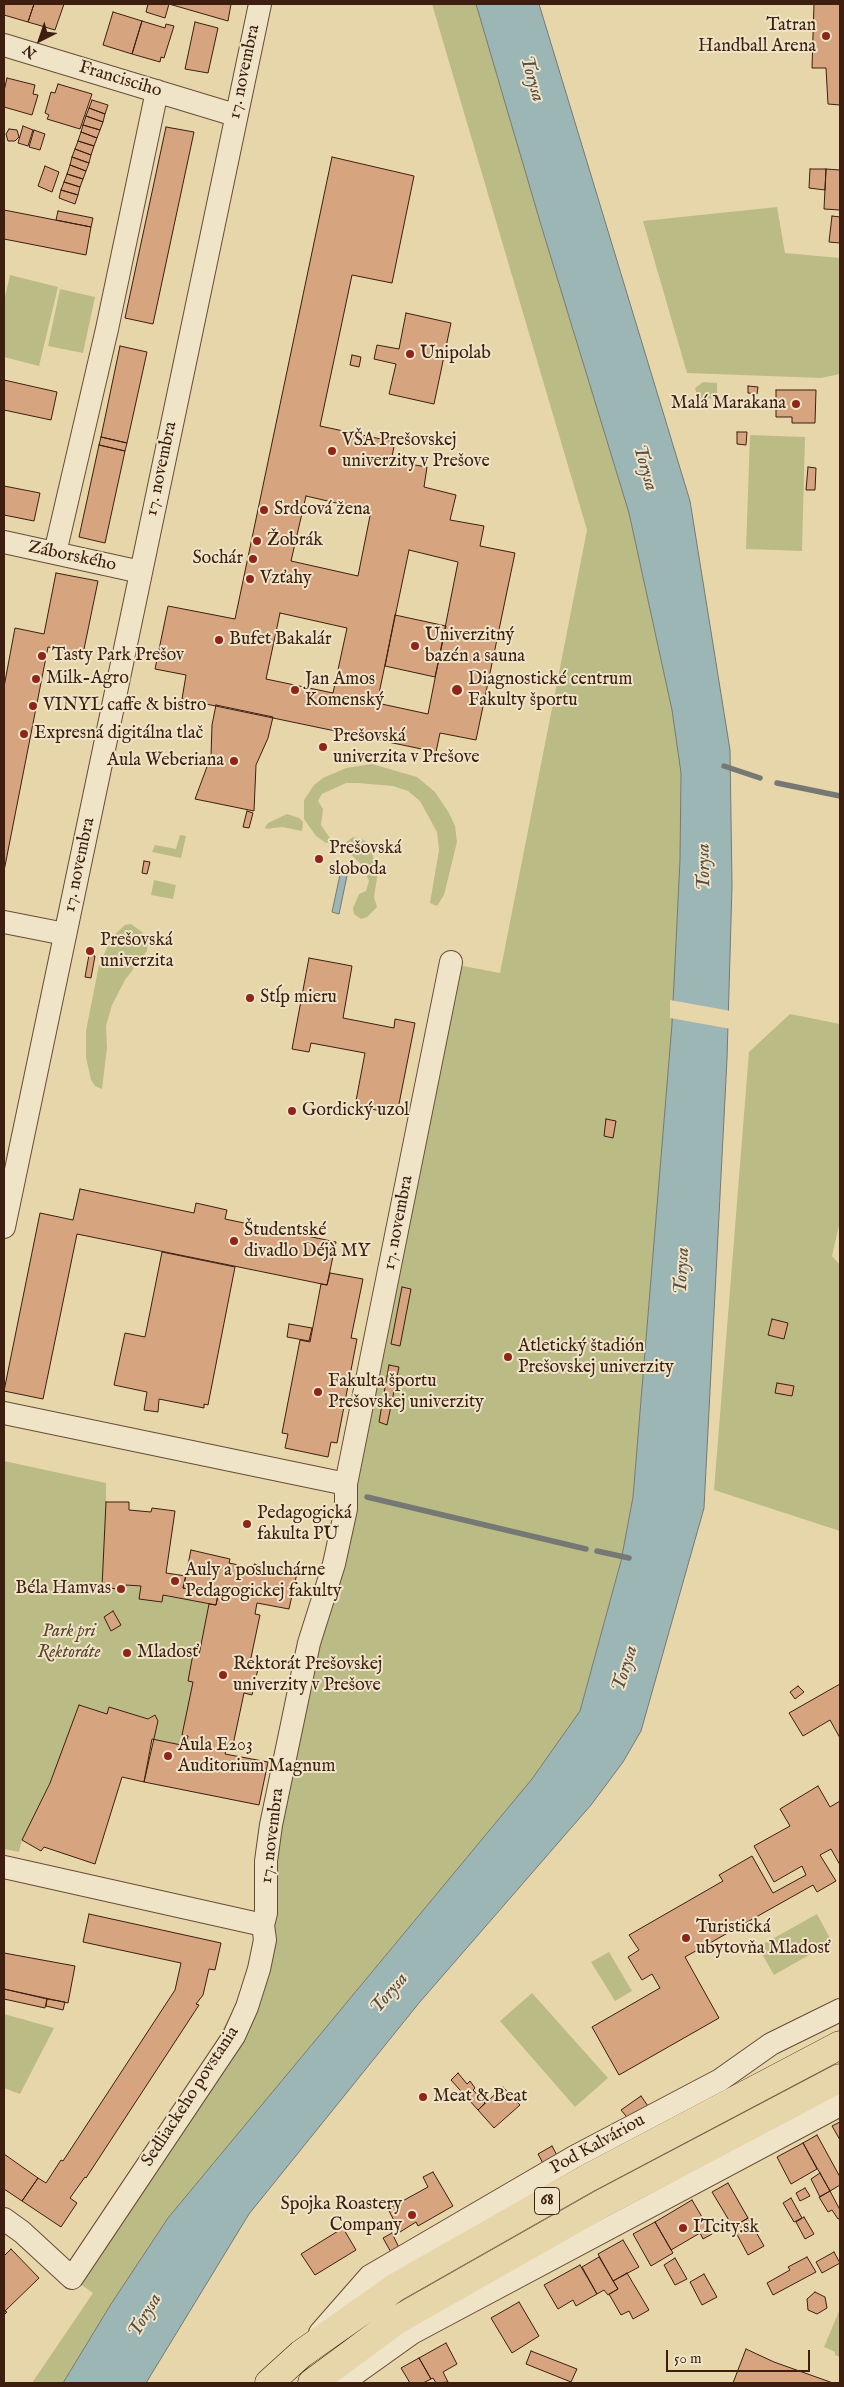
<!DOCTYPE html>
<meta charset="utf-8">
<style>
body{margin:0}
#map{position:relative;width:844px;height:2387px;overflow:hidden;background:#e7d6aa;font-family:"IM FELL English",serif}
canvas{display:block}
.frame{position:absolute;inset:0;border:5px solid #3d1e11;pointer-events:none}
.north{position:absolute;left:15px;top:15px;width:50px;height:50px;-webkit-text-stroke:4px #efe4c8;paint-order:stroke;rotate:221deg;font-size:14px;font-weight:700;line-height:20px;text-align:center;color:#3d1e11}
.north::after{content:'';display:block;margin:auto;width:18px;height:22px;background:#3d1e11;clip-path:polygon(50% 0,100% 100%,50% 72%,0 100%)}
.scale{position:absolute;left:666px;top:2350px;width:144px;height:22px;box-sizing:border-box;border:2px solid #3d1e11;border-top:0;padding-left:6px;font-size:15px;line-height:18px;white-space:nowrap;color:#3d1e11;-webkit-text-stroke:4px #efe4c8;paint-order:stroke}
</style>
<div id="map">
<canvas width="844" height="2387"></canvas>
<div class="frame"></div>
<div class="north">N</div>
<div class="scale">50 m</div>
</div>
<script>
const c = document.querySelector('canvas').getContext('2d');
c.lineJoin = 'round';
function paint(path, color) {
  c.fillStyle = color;
  c.fill(path, 'evenodd');
}
function shape(rows) {
  const path = new Path2D();
  for (const r of rows) {
    path.moveTo(r[0], r[1]);
    for (let i = 2; i < r.length; i += 2) path.lineTo(r[i], r[i + 1]);
  }
  return path;
}
function trace(path, color, width, dash) {
  c.strokeStyle = color;
  c.lineWidth = width;
  c.lineCap = dash ? 'butt' : 'round';
  c.setLineDash(dash || []);
  c.stroke(path);
}
function drawText(font, color, halo, rows, align = 'center') {
  c.font = font + ' "IM FELL English",serif';
  c.lineWidth = 4;
  c.setLineDash([]);
  c.textBaseline = 'middle';
  c.strokeStyle = halo;
  c.fillStyle = color;
  for (const [text, x, y, turn = 0] of rows) {
    c.save();
    c.translate(x, y);
    c.rotate((+turn || 0) * Math.PI / 180);
    c.textAlign = isNaN(turn) ? turn : align;
    if (halo) c.strokeText(text, 0, 0);
    c.fillText(text, 0, 0);
    c.restore();
  }
}
paint(shape([
 [432,4,476,4,541,225,629,513,672,710,681,773,680,860,672,1024,633,1497,621,1561,580,1711,532,1779,168,2218,111,2304,63,2383,32,2383,93,2293,72,2278,143,2182,246,1985,268,1924,262,1891,458,965,500,973,587,530],
 [777,207,785,253,840,258,840,374,821,378,687,373,643,221],
 [10,275,58,287,39,366,4,357,4,301],
 [60,289,95,297,83,353,48,346],
 [703,382,717,383,717,398,698,399,695,388],
 [750,435,805,437,802,551,746,549],
 [372,764,417,777,435,792,449,813,455,826,457,842,444,895,437,906,430,903,439,850,437,832,420,801,408,791,393,786,358,783,346,783,322,794,318,801,323,809,321,825,330,838,329,842,326,843,316,836,304,819,304,800,314,785,323,778,346,768],
 [287,814,299,818,303,822,302,831,282,827,266,829,265,827,268,823],
 [180,835,186,836,181,858,152,852,155,845,176,849],
 [353,837,362,839,369,844,378,872,374,897,377,907,367,917,361,919,354,914,353,908,359,894,366,891,369,881,362,865,344,848,345,843],
 [154,880,176,885,173,899,151,895],
 [131,924,142,932,148,941,147,951,125,980,112,1005,106,1026,107,1048,102,1089,95,1086,91,1080,86,1057,86,1031,99,965,112,937,125,925],
 [790,1014,840,1024,840,1221,832,1256,840,1265,840,1531,714,1490,749,1052],
 [4,1461,106,1483,106,1538,125,1590,126,1585,141,1586,140,1599,162,1602,163,1595,209,1604,199,1655,193,1655,188,1681,193,1682,186,1746,152,1739,158,1721,155,1715,148,1719,109,1707,107,1714,79,1705,56,1769,22,1840,19,1852,4,1849],
 [817,1914,832,1942,774,1975,758,1947],
 [609,1952,632,1991,615,2001,591,1962],
 [532,1993,608,2078,575,2107,500,2021],
 [4,2014,54,2028,20,2094,4,2088],
 [840,2309,840,2357,835,2355,835,2352,824,2347]
]), '#bbbc85');
const water = shape([
 [476,4,539,4,690,501,730,750,732,886,727,1059,704,1508,641,1731,623,1762,591,1805,419,2003,249,2214,146,2383,63,2383,111,2304,168,2218,532,1779,580,1711,621,1561,633,1497,672,1024,680,860,681,773,672,710,629,513,541,225,476,4],
 [341,870,348,871,339,914,332,912,341,870]
]);
paint(water, '#9cb6b5');
trace(water, '#767973', 1);
paint(shape([
 [670,1000,731,1011,731,1029,670,1018]
]), '#e7d6aa');
trace(shape([
 [724,766,760,778],
 [777,783,840,796],
 [367,1497,586,1549],
 [597,1551,629,1558]
]), '#767973', 5.5);
const building = shape([
 [4,4,34,4,28,22,4,15,4,4],
 [34,4,64,4,55,30,28,22,34,4],
 [148,4,169,4,165,18,146,12,148,4],
 [169,4,231,4,228,21,169,4],
 [814,4,840,4,840,105,828,104,826,68,812,68,814,4],
 [113,12,142,21,132,54,103,45,113,12],
 [142,21,165,28,166,24,174,26,164,58,161,57,160,62,132,54,142,21],
 [195,22,218,28,208,73,185,69,195,22],
 [7,78,35,85,33,94,38,95,32,115,4,107,4,91,7,78],
 [58,84,92,94,80,129,47,119,49,115,45,113,51,92,55,93,58,84],
 [92,100,108,105,105,114,89,108,92,100],
 [89,108,105,114,103,122,86,116,89,108],
 [86,116,103,122,100,130,83,125,86,116],
 [83,125,100,130,97,138,81,132,83,125],
 [23,126,33,130,28,146,18,143,23,126],
 [166,127,194,132,153,324,125,318,166,127],
 [9,129,17,130,19,137,15,141,8,141,6,134,9,129],
 [34,130,45,134,40,150,29,147,34,130],
 [81,132,97,138,94,146,78,141,81,132],
 [78,141,94,146,91,155,75,149,78,141],
 [75,149,91,155,89,163,72,157,75,149],
 [72,157,89,163,86,171,70,165,72,157],
 [332,157,414,176,392,283,352,275,320,426,395,442,391,461,427,467,424,487,456,495,450,520,484,526,480,546,515,553,476,740,440,733,436,752,182,699,186,675,155,669,168,606,235,619,332,157],
 [306,496,371,511,358,576,291,561,306,496],
 [409,550,458,562,428,714,377,703,409,550],
 [280,613,347,628,333,693,266,679,280,613],
 [70,165,86,171,83,179,67,174,70,165],
 [45,166,59,172,52,192,38,186,45,166],
 [810,169,826,169,825,190,809,188,810,169],
 [826,169,840,170,840,210,824,209,826,169],
 [67,174,83,179,80,187,64,182,67,174],
 [64,182,80,187,78,195,61,190,64,182],
 [61,190,78,195,75,204,59,198,61,190],
 [4,210,91,227,86,255,4,239,4,210],
 [58,211,93,218,91,227,56,220,58,211],
 [832,216,840,217,840,243,829,242,832,216],
 [406,313,451,323,434,404,389,394,396,364,374,359,377,345,399,349,406,313],
 [120,346,147,352,127,443,101,437,120,346],
 [352,355,361,357,359,367,350,365,352,355],
 [4,380,57,392,51,420,4,410,4,380],
 [748,386,758,387,757,394,748,393,748,386],
 [776,390,816,390,815,423,792,423,792,417,776,417,776,390],
 [737,432,747,432,746,445,737,444,737,432],
 [101,437,127,443,125,451,99,445,101,437],
 [99,445,125,451,105,543,79,537,99,445],
 [808,467,816,468,815,490,806,490,808,467],
 [4,486,40,493,34,521,4,515,4,486],
 [56,573,98,581,83,654,48,647,4,871,4,687,15,628,44,634,56,573],
 [395,615,446,626,435,677,385,666,395,615],
 [216,705,273,717,268,738,256,765,254,811,195,799,211,756,212,725,216,705],
 [247,811,253,813,249,828,243,827,247,811],
 [144,861,150,862,147,874,142,873,144,861],
 [89,955,95,956,91,978,85,977,89,955],
 [309,958,352,966,343,1018,394,1028,395,1019,415,1023,397,1114,355,1106,365,1053,311,1043,309,1052,292,1049,309,958],
 [606,1119,616,1121,613,1138,604,1136,606,1119],
 [80,1189,194,1213,196,1203,227,1210,225,1219,336,1242,327,1285,77,1234,43,1399,4,1391,40,1213,73,1220,80,1189],
 [162,1252,235,1267,208,1405,204,1404,204,1408,159,1399,158,1412,144,1410,147,1392,114,1385,125,1333,145,1337,162,1252],
 [330,1273,363,1279,351,1338,357,1339,337,1443,331,1442,328,1457,285,1448,288,1434,282,1433,300,1340,310,1342,321,1284,327,1285,330,1273],
 [402,1287,411,1289,400,1346,391,1344,402,1287],
 [772,1319,788,1323,784,1339,768,1335,772,1319],
 [289,1324,312,1328,309,1341,287,1337,289,1324],
 [389,1365,399,1367,387,1425,379,1422,389,1365],
 [777,1383,794,1386,792,1396,775,1393,777,1383],
 [106,1502,129,1502,129,1510,151,1512,152,1508,175,1511,166,1573,186,1576,183,1588,218,1595,216,1605,163,1595,162,1602,139,1599,141,1586,126,1585,125,1590,102,1587,106,1502],
 [191,1550,230,1559,229,1563,253,1568,254,1564,297,1573,289,1609,257,1603,255,1614,260,1615,249,1667,258,1669,252,1695,244,1693,233,1745,228,1743,225,1754,268,1762,259,1805,144,1782,152,1739,186,1746,188,1736,182,1735,193,1682,188,1681,193,1654,199,1655,209,1604,216,1605,218,1595,183,1588,191,1550],
 [113,1611,121,1625,111,1631,104,1617,113,1611],
 [840,1684,840,1738,830,1720,803,1736,789,1713,840,1684],
 [798,1686,804,1692,795,1699,790,1692,798,1686],
 [79,1705,107,1714,109,1707,148,1719,155,1715,158,1721,144,1782,122,1777,95,1864,44,1847,41,1851,22,1840,50,1783,79,1705],
 [818,1786,830,1807,840,1801,840,1865,831,1849,820,1855,836,1881,817,1892,813,1885,685,1957,719,2018,619,2075,592,2027,660,1988,652,1974,642,1980,628,1957,639,1950,629,1935,723,1881,719,1875,752,1856,773,1893,806,1875,802,1866,774,1882,754,1846,790,1826,780,1809,818,1786],
 [89,1914,221,1943,215,1970,209,1969,203,1995,196,2004,199,2005,86,2178,85,2177,70,2198,77,2203,61,2227,22,2201,38,2178,46,2183,61,2160,63,2161,175,1990,181,1963,83,1942,89,1914],
 [4,1953,75,1966,68,2003,4,1989,4,1953],
 [4,1989,47,1999,45,2008,4,1999,4,1989],
 [47,1999,65,2002,63,2010,46,2006,47,1999],
 [458,2073,467,2084,470,2081,475,2088,473,2090,485,2103,478,2110,451,2080,458,2073],
 [503,2087,520,2105,494,2128,478,2110,503,2087],
 [641,2096,650,2109,631,2122,621,2110,641,2096],
 [840,2122,840,2140,832,2126,840,2122],
 [817,2135,840,2177,840,2185,830,2191,803,2143,817,2135],
 [803,2143,817,2169,791,2184,777,2157,803,2143],
 [552,2146,559,2159,545,2167,538,2154,552,2146],
 [4,2154,38,2178,22,2201,4,2189,4,2154],
 [433,2172,453,2206,418,2226,416,2222,400,2232,388,2209,428,2187,423,2177,433,2172],
 [820,2173,830,2191,820,2197,811,2179,820,2173],
 [728,2183,748,2218,733,2227,712,2192,728,2183],
 [805,2188,810,2196,800,2201,796,2193,805,2188],
 [830,2191,840,2210,840,2218,838,2219,832,2210,828,2212,819,2197,830,2191],
 [791,2198,802,2218,794,2222,783,2203,791,2198],
 [692,2200,712,2234,703,2239,700,2233,671,2250,655,2222,692,2200],
 [804,2217,814,2234,805,2239,796,2222,804,2217],
 [748,2218,764,2246,748,2255,733,2227,748,2218],
 [655,2222,673,2253,651,2266,633,2234,655,2222],
 [343,2228,356,2250,315,2275,301,2254,343,2228],
 [392,2233,400,2250,392,2254,383,2238,392,2233],
 [623,2240,639,2267,613,2281,598,2254,623,2240],
 [11,2249,39,2278,5,2311,7,2312,4,2315,4,2256,11,2249],
 [834,2252,840,2263,822,2273,816,2262,834,2252],
 [599,2257,618,2289,608,2295,604,2290,597,2294,582,2267,599,2257],
 [807,2257,816,2272,773,2295,767,2283,790,2270,788,2267,807,2257],
 [675,2258,687,2279,675,2285,664,2265,675,2258],
 [580,2265,597,2294,576,2306,573,2300,558,2309,544,2285,580,2265],
 [627,2273,649,2310,633,2319,629,2311,621,2315,609,2294,618,2289,613,2281,627,2273],
 [704,2274,717,2297,702,2305,690,2282,704,2274],
 [815,2292,825,2297,827,2308,817,2314,808,2310,807,2299,815,2292],
 [519,2302,539,2336,512,2353,491,2318,519,2302],
 [446,2343,457,2364,443,2372,448,2382,436,2383,433,2378,431,2379,419,2358,446,2343],
 [746,2349,774,2362,833,2383,733,2383,746,2349],
 [531,2351,577,2369,571,2382,526,2364,531,2351],
 [419,2358,431,2379,423,2383,410,2383,401,2368,419,2358]
]);
paint(building, '#d6a47f');
trace(building, '#3d1e11', 1);
const minor = shape([
 [4,45,235,115],
 [4,542,141,572],
 [55,553,107,329,157,91],
 [4,922,65,934],
 [4,1227,260,4],
 [4,1413,346,1484,451,962],
 [4,1867,263,1925],
 [4,2219,22,2232,72,2278,234,2036,247,2007,259,1969,265,1940,263,1925,266,1913,266,1861,271,1825,309,1643,334,1564,346,1509,346,1484],
 [320,2333,370,2276,574,2157,720,2080,771,2044,840,2010],
 [342,2383,412,2333,840,2105]
]);
const primary = shape([
 [269,2383,301,2354,396,2287,586,2179,840,2045],
 [312,2383,397,2320,603,2203,840,2078]
]);
trace(minor, '#684c37', 24);
trace(primary, '#3d1e11', 29);
trace(minor, '#efe4c8', 22);
trace(primary, '#e7d6aa', 28);
for (const [x, y, r, color] of [
 [826,36,5,"#8f2418"],
 [410,354,5,"#8f2418"],
 [796,404,5,"#8f2418"],
 [332,451,5,"#8f2418"],
 [264,510,5,"#8f2418"],
 [257,541,5,"#8f2418"],
 [253,559,5,"#8f2418"],
 [250,579,5,"#8f2418"],
 [219,640,5,"#8f2418"],
 [415,646,5,"#8f2418"],
 [42,656,5,"#8f2418"],
 [36,679,5,"#8f2418"],
 [295,690,5,"#8f2418"],
 [457,690,6,"#8f2418"],
 [33,706,5,"#8f2418"],
 [24,734,5,"#8f2418"],
 [323,747,5,"#8f2418"],
 [234,761,5,"#8f2418"],
 [319,859,5,"#8f2418"],
 [90,951,5,"#8f2418"],
 [250,998,5,"#8f2418"],
 [292,1111,5,"#8f2418"],
 [234,1241,5,"#8f2418"],
 [508,1357,5,"#8f2418"],
 [318,1392,5,"#8f2418"],
 [247,1524,5,"#8f2418"],
 [175,1581,5,"#8f2418"],
 [121,1589,5,"#8f2418"],
 [127,1653,5,"#8f2418"],
 [223,1675,5,"#8f2418"],
 [168,1756,5,"#8f2418"],
 [686,1938,5,"#8f2418"],
 [423,2097,5,"#8f2418"],
 [412,2215,5,"#8f2418"],
 [683,2228,5,"#8f2418"]
]) {
  const dot = new Path2D();
  dot.arc(x, y, r, 0, 2 * Math.PI);
  c.fillStyle = color;
  c.fill(dot);
  trace(dot, '#efe4c8', 2);
}
for (const [x, y, w] of [
 [547,2201,25]
]) {
  const box = new Path2D();
  box.roundRect(x - w / 2, y - 13.5, w, 27, 4);
  c.fillStyle = '#efe4c8';
  c.fill(box);
  trace(box, '#3d1e11', 1);
}
drawText('bold 16px', '#3d1e11', null, [
 ["68",547,2201]
]);
drawText('18px', '#3d1e11', '#efe4c8', [
 ["Tatran",816,26,"right"],
 ["Handball Arena",816,47,"right"],
 ["Unipolab",420,354],
 ["Malá Marakana",786,404,"right"],
 ["VŠA Prešovskej",342,441],
 ["univerzity v Prešove",342,462],
 ["Srdcová žena",274,510],
 ["Žobrák",267,541],
 ["Sochár",243,559,"right"],
 ["Vzťahy",260,579],
 ["Univerzitný",425,636],
 ["bazén a sauna",425,657],
 ["Bufet Bakalár",229,640],
 ["Tasty Park Prešov",52,656],
 ["Milk-Agro",46,679],
 ["Jan Amos",305,680],
 ["Komenský",305,701],
 ["Diagnostické centrum",468,680],
 ["Fakulty športu",468,701],
 ["VINYL caffe & bistro",43,706],
 ["Expresná digitálna tlač",34,734],
 ["Prešovská",333,737],
 ["univerzita v Prešove",333,758],
 ["Aula Weberiana",224,761,"right"],
 ["Prešovská",329,849],
 ["sloboda",329,870],
 ["Prešovská",100,941],
 ["univerzita",100,962],
 ["Stĺp mieru",260,998],
 ["Gordický uzol",302,1111],
 ["Študentské",244,1231],
 ["divadlo Déjà MY",244,1252],
 ["Atletický štadión",518,1347],
 ["Prešovskej univerzity",518,1368],
 ["Fakulta športu",328,1382],
 ["Prešovskej univerzity",328,1403],
 ["Pedagogická",257,1514],
 ["fakulta PU",257,1535],
 ["Auly a posluchárne",185,1571],
 ["Pedagogickej fakulty",185,1592],
 ["Béla Hamvas",111,1589,"right"],
 ["Mladosť",137,1653],
 ["Rektorát Prešovskej",233,1665],
 ["univerzity v Prešove",233,1686],
 ["Aula E203",178,1746],
 ["Auditorium Magnum",178,1767],
 ["Turistická",696,1928],
 ["ubytovňa Mladosť",696,1949],
 ["Meat & Beat",433,2097],
 ["Spojka Roastery",402,2205,"right"],
 ["Company",402,2226,"right"],
 ["ITcity.sk",693,2228]
], 'left');
drawText('18px', '#3d1e11', '#efe4c8', [
 ["17. novembra",245,72,-78],
 ["Francisciho",120,80,17],
 ["17. novembra",162,469,-78],
 ["Záborského",72,557,12],
 ["17. novembra",80,865,-78],
 ["17. novembra",399,1223,-79],
 ["17. novembra",273,1836,-83],
 ["Sedliackeho povstania",191,2097,-57],
 ["Pod Kalváriou",598,2145,-29]
]);
drawText('italic 18px', '#5c462e', '#efe4c8', [
 ["Park pri",69,1632],
 ["Rektoráte",69,1653]
]);
drawText('italic 19px', '#5a4c42', '#efe4c8', [
 ["Torysa",531,79,74],
 ["Torysa",644,468,74],
 ["Torysa",705,867,-91],
 ["Torysa",683,1271,-87],
 ["Torysa",626,1669,-72],
 ["Torysa",390,1994,-50],
 ["Torysa",146,2316,-59]
]);
</script>
